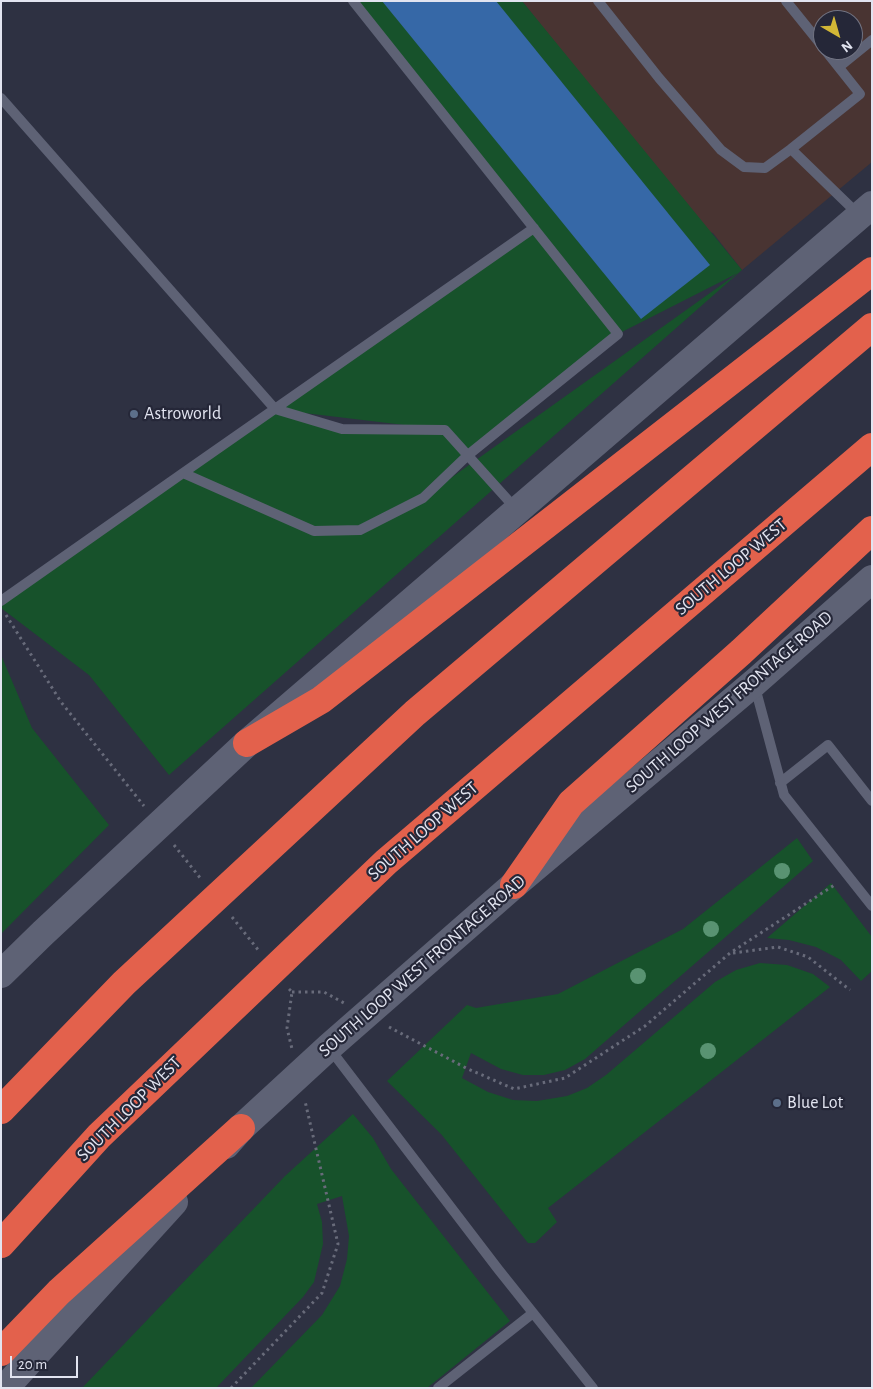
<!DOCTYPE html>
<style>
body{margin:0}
#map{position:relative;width:873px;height:1389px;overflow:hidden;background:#2e3142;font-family:"Alegreya Sans",sans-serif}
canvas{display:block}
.frame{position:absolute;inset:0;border:2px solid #e2e4f0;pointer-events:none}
.north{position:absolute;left:813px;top:10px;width:50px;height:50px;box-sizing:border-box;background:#252738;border:1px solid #717382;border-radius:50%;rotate:142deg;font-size:14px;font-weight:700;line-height:20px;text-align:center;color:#e2e4f0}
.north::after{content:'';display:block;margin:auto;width:18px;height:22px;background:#d2b736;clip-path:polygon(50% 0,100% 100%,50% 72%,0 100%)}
.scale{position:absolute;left:10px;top:1356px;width:68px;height:22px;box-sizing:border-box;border:2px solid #e2e4f0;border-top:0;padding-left:6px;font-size:15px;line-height:18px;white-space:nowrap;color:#e2e4f0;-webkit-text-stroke:4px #252738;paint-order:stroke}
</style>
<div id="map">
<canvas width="873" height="1389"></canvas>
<div class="frame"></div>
<div class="north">N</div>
<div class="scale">20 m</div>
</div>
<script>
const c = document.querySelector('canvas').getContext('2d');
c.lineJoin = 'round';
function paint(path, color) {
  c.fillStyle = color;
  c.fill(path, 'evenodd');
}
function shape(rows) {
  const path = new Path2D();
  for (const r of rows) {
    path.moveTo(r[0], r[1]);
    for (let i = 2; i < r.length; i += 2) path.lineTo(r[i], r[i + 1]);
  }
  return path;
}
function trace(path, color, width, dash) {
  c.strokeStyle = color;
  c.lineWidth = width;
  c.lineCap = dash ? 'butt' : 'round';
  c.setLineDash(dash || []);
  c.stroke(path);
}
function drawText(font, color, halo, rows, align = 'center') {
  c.font = font + ' "Alegreya Sans",sans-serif';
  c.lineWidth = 4.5;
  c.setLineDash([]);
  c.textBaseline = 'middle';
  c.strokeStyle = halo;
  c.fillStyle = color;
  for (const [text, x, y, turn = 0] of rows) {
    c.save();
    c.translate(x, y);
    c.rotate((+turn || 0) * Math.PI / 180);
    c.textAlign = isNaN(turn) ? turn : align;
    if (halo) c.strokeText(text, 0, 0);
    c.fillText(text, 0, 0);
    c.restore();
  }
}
paint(shape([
 [522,1,872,1,872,162,742,270,713,233,703,230],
 [823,20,853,20,853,50,823,50]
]), '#493432');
paint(shape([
 [353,1,522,1,742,270,169,775,89,675,1,608,1,601,534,228],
 [738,273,427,495,618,334],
 [279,410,438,429,342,429],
 [1,655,32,728,109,825,1,934],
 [797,838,813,861,585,1059,565,1070,544,1075,523,1075,501,1069,471,1053,462,1078,488,1092,513,1100,537,1101,567,1096,587,1088,606,1075,715,982,736,970,760,963,787,965,813,974,830,987,548,1208,557,1222,535,1243,528,1243,441,1134,387,1081,467,1005,476,1008,558,994,683,929],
 [831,883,872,937,872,971,861,981,841,960,816,947,789,940,767,938],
 [353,1114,373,1138,391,1169,510,1321,427,1388,251,1388,322,1315,340,1286,347,1259,349,1236,342,1196,317,1204,322,1222,323,1244,314,1282,303,1297,216,1388,82,1388,285,1176]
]), '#17522b');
paint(shape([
 [382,1,496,1,710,265,641,319]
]), '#3668a7');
trace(shape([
 [6,615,61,702,144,806],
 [174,845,201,879],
 [232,917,259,951],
 [733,953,778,947,808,957,850,990],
 [289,989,292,992,287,1028,292,1049],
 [292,992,324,992,344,1003],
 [389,1027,466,1068,514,1089,565,1078,645,1026,730,953,836,884],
 [231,1388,322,1293,338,1244,305,1101]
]), '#686b7a', 3, [2.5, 4]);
trace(shape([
 [598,1,659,78,721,150,744,167,765,168,791,149,859,215],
 [786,1,823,47],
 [839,67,872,40],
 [1,98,275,409,342,429,445,430,516,509],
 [791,149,860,94,825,50],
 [183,473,534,228],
 [1,601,183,473,314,531,360,530,423,498,468,455,618,334,353,1],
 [755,687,784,795,872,906],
 [780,783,828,745,872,801],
 [330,1049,498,1269,593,1388],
 [438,1388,533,1313]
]), '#5e6275', 10);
trace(shape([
 [1,974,43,933,247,743,872,205],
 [226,1145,241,1128,329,1047,514,885,754,683,872,579],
 [5,1388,174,1202]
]), '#5e6275', 28);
trace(shape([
 [247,743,321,700,872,271],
 [514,885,571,803,741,652,872,530],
 [1,1110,124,983,415,713,872,327],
 [1,1244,99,1136,386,862,872,447],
 [1,1352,59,1292,241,1128]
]), '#e3614c', 28);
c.fillStyle = '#599372';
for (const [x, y] of [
 [782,871],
 [711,929],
 [638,976],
 [708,1051]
]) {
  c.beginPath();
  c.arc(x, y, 8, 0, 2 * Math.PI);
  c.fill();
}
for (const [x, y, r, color] of [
 [134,414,5,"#5c6f8a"],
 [777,1103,5,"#5c6f8a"]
]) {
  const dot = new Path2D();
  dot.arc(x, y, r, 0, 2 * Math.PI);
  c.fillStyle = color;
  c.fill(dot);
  trace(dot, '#252738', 2);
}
drawText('18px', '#e2e4f0', '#252738', [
 ["Astroworld",144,414],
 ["Blue Lot",787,1103]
], 'left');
drawText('18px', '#e2e4f0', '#252738', [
 ["SOUTH LOOP WEST",731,567,-40],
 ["SOUTH LOOP WEST FRONTAGE ROAD",729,702,-41],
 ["SOUTH LOOP WEST",423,831,-41],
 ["SOUTH LOOP WEST FRONTAGE ROAD",422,966,-41],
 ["SOUTH LOOP WEST",129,1109,-45]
]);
</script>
